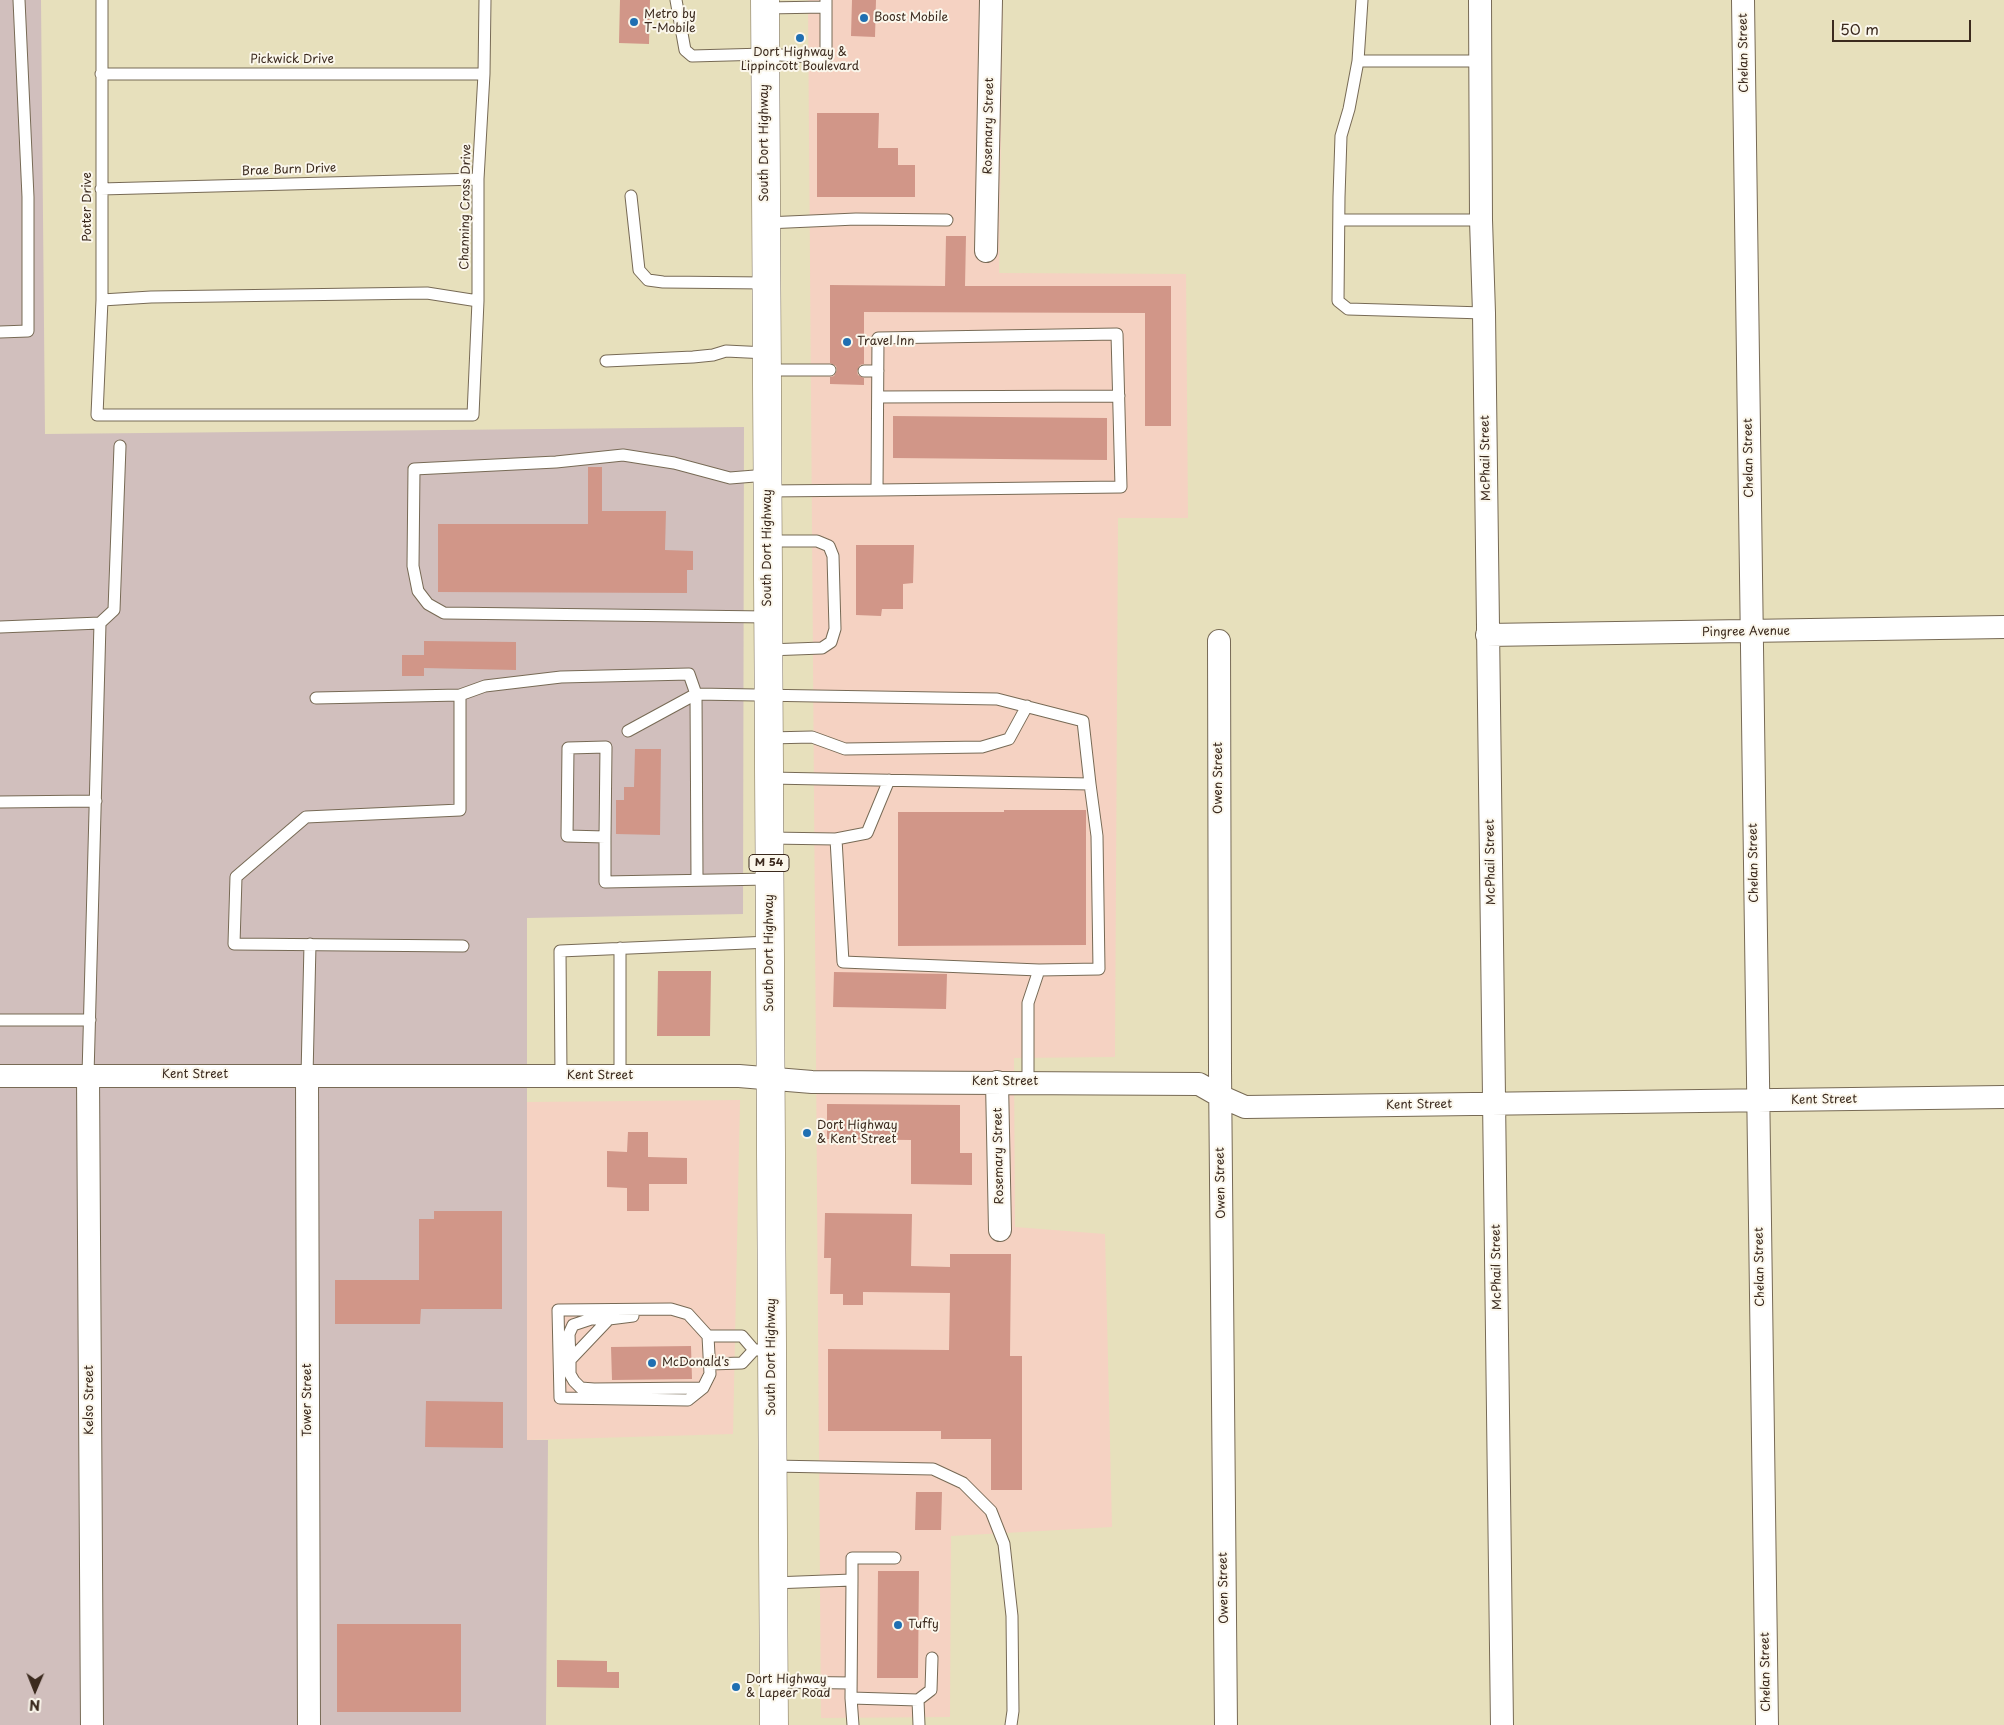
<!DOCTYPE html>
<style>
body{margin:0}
#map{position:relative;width:2004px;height:1725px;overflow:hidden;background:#e7e0bc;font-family:"Playpen Sans",sans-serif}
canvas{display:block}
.north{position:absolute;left:10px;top:1665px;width:50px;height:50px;-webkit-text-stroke:4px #fbf7ec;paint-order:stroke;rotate:181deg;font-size:14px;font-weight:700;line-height:20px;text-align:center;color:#3b2a1e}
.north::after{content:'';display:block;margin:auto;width:18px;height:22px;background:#3b2a1e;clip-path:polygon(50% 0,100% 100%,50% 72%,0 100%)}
.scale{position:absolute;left:1832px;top:20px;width:139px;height:22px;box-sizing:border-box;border:2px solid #3b2a1e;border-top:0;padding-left:6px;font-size:15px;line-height:18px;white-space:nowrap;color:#3b2a1e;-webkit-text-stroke:4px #fbf7ec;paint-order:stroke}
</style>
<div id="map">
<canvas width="2004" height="1725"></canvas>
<div class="north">N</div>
<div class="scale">50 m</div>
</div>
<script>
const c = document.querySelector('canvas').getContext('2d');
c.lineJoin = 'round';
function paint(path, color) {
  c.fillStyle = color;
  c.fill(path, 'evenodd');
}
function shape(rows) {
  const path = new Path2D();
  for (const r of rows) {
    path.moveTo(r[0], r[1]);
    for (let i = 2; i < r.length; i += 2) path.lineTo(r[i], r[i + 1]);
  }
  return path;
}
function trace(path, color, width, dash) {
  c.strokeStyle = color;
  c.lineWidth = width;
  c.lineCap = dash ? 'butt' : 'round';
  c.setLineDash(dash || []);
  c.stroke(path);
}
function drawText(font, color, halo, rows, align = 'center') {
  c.font = font + ' "Playpen Sans",sans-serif';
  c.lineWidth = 4;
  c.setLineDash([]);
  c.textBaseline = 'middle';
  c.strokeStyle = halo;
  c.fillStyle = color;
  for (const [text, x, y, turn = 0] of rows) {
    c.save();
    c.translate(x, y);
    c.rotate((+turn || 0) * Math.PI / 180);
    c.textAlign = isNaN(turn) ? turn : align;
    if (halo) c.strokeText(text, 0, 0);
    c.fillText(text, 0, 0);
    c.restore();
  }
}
paint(shape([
 [808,0,1003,0,999,273,1186,274,1188,518,1118,518,1115,1057,1014,1058,1015,1227,1105,1234,1112,1527,951,1536,950,1717,821,1718],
 [740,1100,733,1434,527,1440,527,1102]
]), '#f5d2c2');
paint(shape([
 [0,0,41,0,45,434,744,427,743,914,527,918,527,1440,548,1440,546,1725,0,1725]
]), '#d1bfbd');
paint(shape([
 [620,0,650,0,649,44,619,43],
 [852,0,876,0,875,37,851,36],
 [817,113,879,113,878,148,898,148,898,165,915,165,915,197,817,197],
 [946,236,966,236,965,286,1171,286,1171,426,1145,426,1145,313,864,312,864,364,860,365,857,371,858,375,864,378,864,385,830,384,830,377,834,376,837,370,836,366,830,363,830,285,945,286],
 [893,416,1107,418,1107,460,893,458],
 [588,467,602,467,602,511,666,511,665,550,693,551,693,570,687,570,687,593,438,592,438,524,588,524],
 [856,545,914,545,913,583,903,584,903,609,882,609,881,616,856,615],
 [424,641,516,642,516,670,424,668,424,676,402,676,402,655,424,655],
 [635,749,661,749,660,835,616,834,616,800,624,800,624,787,634,787],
 [1004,810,1086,810,1086,945,898,946,898,812,1004,812],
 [658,971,711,971,710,1036,657,1036],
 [834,972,947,974,946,1009,833,1007],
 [827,1104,960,1105,960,1153,972,1153,972,1185,911,1184,911,1140,827,1139],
 [628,1132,648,1132,648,1157,687,1158,687,1184,649,1184,649,1211,627,1211,627,1188,607,1187,607,1151,627,1152],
 [434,1211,502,1211,502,1309,421,1309,420,1324,335,1324,335,1280,419,1280,419,1219,434,1219],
 [825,1213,912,1214,911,1266,950,1267,950,1254,1011,1254,1010,1356,1022,1356,1022,1490,991,1490,991,1439,941,1439,941,1431,828,1431,828,1349,949,1350,950,1293,863,1292,863,1305,843,1305,843,1294,830,1294,831,1258,824,1258],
 [691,1346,692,1379,612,1380,611,1347],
 [426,1401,503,1402,503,1448,425,1447],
 [916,1492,942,1492,941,1530,915,1530],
 [878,1571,919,1571,918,1678,877,1678],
 [337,1624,461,1624,461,1712,337,1712],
 [557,1660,607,1661,607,1672,619,1672,619,1688,557,1687]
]), '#d19688');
const lane = shape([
 [102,0,102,300,97,415,473,415,478,301,478,179,484,74,485,0],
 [676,0,685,50,692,56,765,54,826,58,826,0],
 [1362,0,1358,61,1480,61],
 [765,8,826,7],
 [1358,61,1349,109,1341,136,1339,197,1338,301,1348,309,1484,313],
 [101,74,484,74],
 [101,189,478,179],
 [631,196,639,270,648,280,663,282,766,283],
 [1339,220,1481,220],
 [766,223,856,219,947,220],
 [102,300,151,297,427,293,478,301],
 [0,332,28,331,28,197,19,0],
 [606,361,693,357,713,355,726,351,767,353],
 [767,370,830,370],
 [864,371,878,371],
 [878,397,1119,396],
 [767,475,730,478,674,463,623,455,556,462,414,469,413,566,418,591,428,604,444,613,768,617],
 [767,491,877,490,1121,487,1117,334,878,338,877,490],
 [768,541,817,541,829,546,833,556,835,629,831,642,822,648,768,650],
 [100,623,114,610,120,446],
 [0,627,100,623,88,1075],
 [316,698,460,695],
 [628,731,696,694,997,699,1083,721,1090,784],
 [769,738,812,737,845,749,982,747,1009,739,1027,706],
 [769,778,1090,784,1097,836,1099,969,1039,970,1028,1003,1028,1082],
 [0,802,96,801],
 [605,837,567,836,568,748,606,747,605,837,605,882,769,879],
 [769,838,836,839,843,962,1039,970],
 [836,839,867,833,889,780],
 [463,946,234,944,236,877,306,817,460,810,460,695,485,686,561,677,689,674,696,694,697,879],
 [0,1020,90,1020],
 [561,1075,560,951,770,942],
 [307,1076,310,944],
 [620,1076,620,948],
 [633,1316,609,1319,570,1360,570,1374,574,1381,581,1388,594,1389,703,1388],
 [708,1336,710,1374,703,1388,688,1400,560,1398,558,1310,671,1309,688,1314,708,1336,742,1336,754,1350],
 [570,1360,569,1334,573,1325,591,1319,609,1319],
 [710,1364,742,1363,754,1350,760,1350],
 [773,1466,933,1469,963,1483,991,1511,1004,1544,1012,1616,1013,1711,1011,1725],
 [852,1580,852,1558,895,1558],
 [773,1583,852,1580,851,1698],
 [774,1682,851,1683],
 [918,1700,931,1690,932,1658],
 [853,1725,851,1698,918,1700,919,1725]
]);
const street = shape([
 [1480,0,1481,220,1484,313,1502,1725],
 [1743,0,1767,1725],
 [986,251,991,0],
 [1487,635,2004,627],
 [1219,641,1220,1070,1226,1725],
 [88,1075,92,1725],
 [0,1076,739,1076,812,1082,1199,1084,1220,1096,1245,1107,2004,1097],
 [307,1076,309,1725],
 [997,1082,1000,1230]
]);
const primary = shape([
 [765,0,774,1725]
]);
trace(lane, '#776a55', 13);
trace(street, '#776a55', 24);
trace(primary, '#776a55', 29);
trace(lane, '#fff', 11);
trace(street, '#fff', 22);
trace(primary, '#fff', 28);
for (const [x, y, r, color] of [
 [864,18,5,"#1f6fb2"],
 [634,22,5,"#1f6fb2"],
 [800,38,5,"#1f6fb2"],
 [847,342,5,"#1f6fb2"],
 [807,1133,5,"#1f6fb2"],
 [652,1363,5,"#1f6fb2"],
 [898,1625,5,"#1f6fb2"],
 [736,1687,5,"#1f6fb2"]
]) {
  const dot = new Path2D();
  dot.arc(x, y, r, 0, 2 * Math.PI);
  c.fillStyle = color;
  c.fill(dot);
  trace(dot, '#fbf7ec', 2);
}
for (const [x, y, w] of [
 [769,863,40]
]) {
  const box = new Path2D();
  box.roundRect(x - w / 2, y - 8.5, w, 17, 4);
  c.fillStyle = '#fbf7ec';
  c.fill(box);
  trace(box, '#3b2a1e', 1);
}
drawText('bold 11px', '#3b2a1e', null, [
 ["M 54",769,863]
]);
drawText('12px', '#3b2a1e', '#fbf7ec', [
 ["Metro by",644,15],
 ["T-Mobile",644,29],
 ["Boost Mobile",874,18],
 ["Dort Highway &",800,53,"center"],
 ["Lippincott Boulevard",800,67,"center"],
 ["Travel Inn",857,342],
 ["Dort Highway",817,1126],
 ["& Kent Street",817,1140],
 ["McDonald's",662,1363],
 ["Tuffy",908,1625],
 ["Dort Highway",746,1680],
 ["& Lapeer Road",746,1694]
], 'left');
drawText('12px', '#3b2a1e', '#fbf7ec', [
 ["Chelan Street",1744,53,-91],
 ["Pickwick Drive",292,60],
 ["Rosemary Street",989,126,-89],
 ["South Dort Highway",765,143,-90],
 ["Brae Burn Drive",289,170,-2],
 ["Potter Drive",88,207,-90],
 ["Channing Cross Drive",466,207,-89],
 ["McPhail Street",1486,458,-91],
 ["Chelan Street",1749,458,-91],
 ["South Dort Highway",768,548,-90],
 ["Pingree Avenue",1746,632,-1],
 ["Owen Street",1219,778,-90],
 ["McPhail Street",1491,862,-91],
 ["Chelan Street",1754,863,-91],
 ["South Dort Highway",770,953,-90],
 ["Kent Street",195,1075],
 ["Kent Street",600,1076],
 ["Kent Street",1005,1082],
 ["Kent Street",1824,1100,-1],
 ["Kent Street",1419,1105,-1],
 ["Rosemary Street",999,1156,-91],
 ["Owen Street",1221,1183,-91],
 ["McPhail Street",1497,1267,-91],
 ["Chelan Street",1760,1267,-91],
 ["South Dort Highway",772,1357,-90],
 ["Kelso Street",90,1400,-90],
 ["Tower Street",308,1400,-90],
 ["Owen Street",1224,1588,-91],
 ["Chelan Street",1766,1672,-91]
]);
</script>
